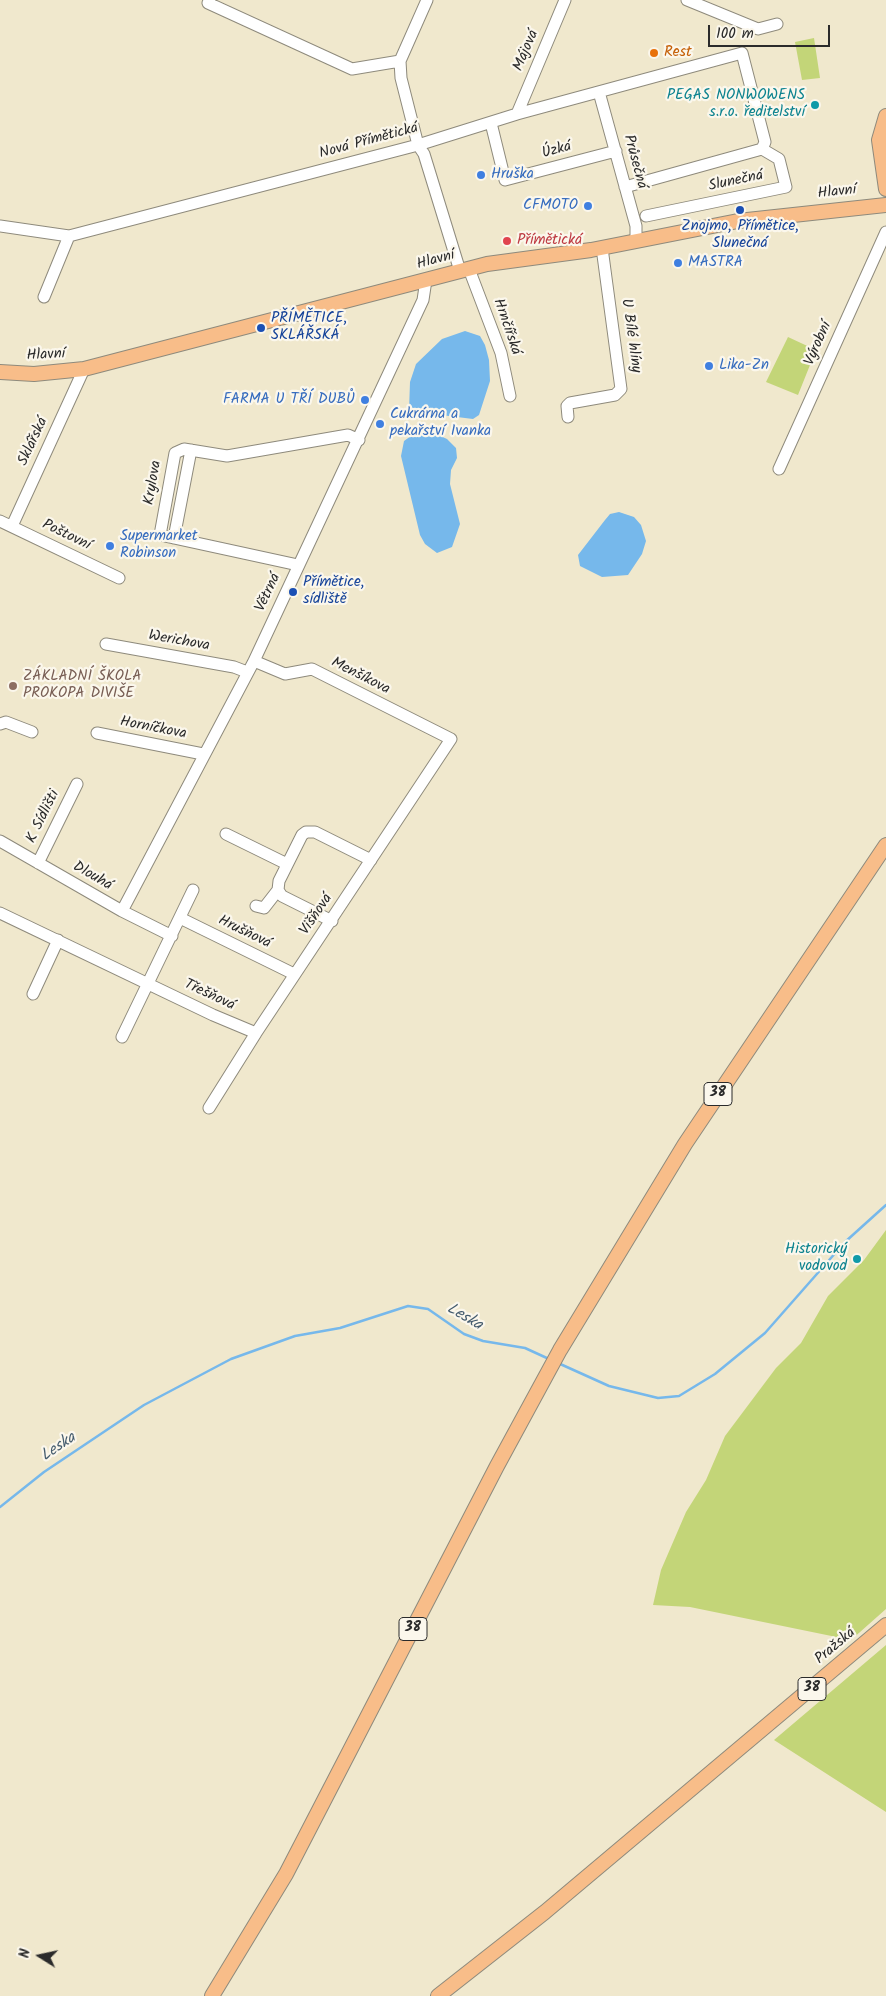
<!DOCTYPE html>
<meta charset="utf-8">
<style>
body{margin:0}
#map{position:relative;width:886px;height:1996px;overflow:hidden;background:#f0e8cd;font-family:Kalam,sans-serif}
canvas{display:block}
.north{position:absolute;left:15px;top:1931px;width:50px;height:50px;-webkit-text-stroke:4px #fbf7ec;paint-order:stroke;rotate:280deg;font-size:14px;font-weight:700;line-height:20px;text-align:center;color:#2b2b2b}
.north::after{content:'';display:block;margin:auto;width:18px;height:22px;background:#2b2b2b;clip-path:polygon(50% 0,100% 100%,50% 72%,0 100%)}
.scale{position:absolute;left:708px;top:25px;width:122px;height:22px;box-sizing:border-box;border:2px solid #2b2b2b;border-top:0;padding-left:6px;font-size:15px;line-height:18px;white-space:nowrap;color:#2b2b2b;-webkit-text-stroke:4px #fbf7ec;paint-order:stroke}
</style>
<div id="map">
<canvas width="886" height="1996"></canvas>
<div class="north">N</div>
<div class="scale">100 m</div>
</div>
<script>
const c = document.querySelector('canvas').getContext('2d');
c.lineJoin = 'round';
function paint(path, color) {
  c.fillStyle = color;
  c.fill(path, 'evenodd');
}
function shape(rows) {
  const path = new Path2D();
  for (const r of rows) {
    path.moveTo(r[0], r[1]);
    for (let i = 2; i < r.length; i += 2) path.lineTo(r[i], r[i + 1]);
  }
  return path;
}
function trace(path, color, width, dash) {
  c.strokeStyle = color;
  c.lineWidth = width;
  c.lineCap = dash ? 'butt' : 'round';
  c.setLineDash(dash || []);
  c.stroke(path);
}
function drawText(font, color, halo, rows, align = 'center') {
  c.font = font + ' Kalam,sans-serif';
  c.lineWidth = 4.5;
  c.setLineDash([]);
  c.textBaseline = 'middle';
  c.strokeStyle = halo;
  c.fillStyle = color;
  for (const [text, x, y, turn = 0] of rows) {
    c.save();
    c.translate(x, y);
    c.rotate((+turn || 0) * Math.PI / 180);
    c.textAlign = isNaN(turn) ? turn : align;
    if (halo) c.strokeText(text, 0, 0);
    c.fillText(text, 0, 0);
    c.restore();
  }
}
paint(shape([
 [814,38,820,78,802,80,795,42],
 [788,337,816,350,798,395,766,382],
 [886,1230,886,1609,851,1640,690,1607,653,1605,661,1570,686,1512,706,1480,725,1436,776,1368,801,1343,828,1296,864,1260],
 [886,1645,886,1812,774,1740]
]), '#c3d578');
paint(shape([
 [465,331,480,336,485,345,489,360,490,381,479,415,473,419,409,411,410,382,416,364,442,339],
 [418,431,436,434,447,439,456,448,457,458,451,470,450,484,460,524,452,547,437,553,425,544,420,535,401,456,404,441],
 [619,512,634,517,641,525,646,541,642,554,628,575,602,577,580,566,578,555,605,520,610,514]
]), '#76b8eb');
trace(shape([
 [558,1363,609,1386,658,1398,679,1396,715,1374,765,1333,845,1242,886,1205],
 [0,1507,44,1472,144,1405,231,1359,295,1336,340,1328,408,1306,428,1309,464,1334,483,1341,525,1348,549,1359]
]), '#76b8eb', 2.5);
const minor = shape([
 [210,0,208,3,352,69,400,61],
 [427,0,400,61,401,78,418,145,424,154,460,271],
 [687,0,758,29,777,24],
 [599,92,636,226,636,241],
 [517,114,565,0],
 [491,123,505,180,616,151],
 [625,187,762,149],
 [646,216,786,187,779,159,762,149],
 [0,226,69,236,418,145,517,114,742,53,765,142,762,149],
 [469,269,501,353,510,396],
 [44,297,69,236],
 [568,417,567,406,570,403,615,395,621,389,602,248],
 [779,469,886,232],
 [0,521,119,578],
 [12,526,84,369],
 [174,538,191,450],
 [298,565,160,535,175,453,184,449,227,456,348,435,359,440],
 [106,644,234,667,247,672],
 [0,724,6,722,32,732],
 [97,733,203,754],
 [226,834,287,864],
 [0,841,122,911,172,936],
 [38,863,77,784],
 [256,906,264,908,278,890],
 [122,911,254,661,423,300,426,280],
 [0,913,213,1015,256,1033],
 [180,918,294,974],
 [332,921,282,896,278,890,279,881,302,835,306,832,315,832,371,860],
 [33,994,58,940],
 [122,1037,193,890],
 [209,1108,256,1033,451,739,312,669,285,674,254,661]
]);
const major = shape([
 [886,116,879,140,886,189],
 [0,372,34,374,84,369,487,264,591,250,738,221,886,205],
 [212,1996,286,1874,497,1466,560,1350,685,1144,886,845],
 [438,1996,545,1912,886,1625]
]);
trace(minor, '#8e8a7c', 13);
trace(major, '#8e8a7c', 16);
trace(minor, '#fff', 11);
trace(major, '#f8bd89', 14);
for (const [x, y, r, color] of [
 [654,53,5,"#e8710a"],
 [815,105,5,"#0f9aa8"],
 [481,175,5,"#3f7fe0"],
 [588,206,5,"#3f7fe0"],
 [740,210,5,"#1a4fb4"],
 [507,241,5,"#e0444e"],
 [678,263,5,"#3f7fe0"],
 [261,328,5,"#1a4fb4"],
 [709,366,5,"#3f7fe0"],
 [365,400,5,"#3f7fe0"],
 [380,424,5,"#3f7fe0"],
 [110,546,5,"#3f7fe0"],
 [293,592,5,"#1a4fb4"],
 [13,686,5,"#8d6e63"],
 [857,1259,5,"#0f9aa8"]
]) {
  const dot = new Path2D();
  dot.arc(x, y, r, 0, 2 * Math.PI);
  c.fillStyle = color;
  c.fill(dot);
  trace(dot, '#fbf7ec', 2);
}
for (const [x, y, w] of [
 [718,1094,28],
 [413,1629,28],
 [812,1689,28]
]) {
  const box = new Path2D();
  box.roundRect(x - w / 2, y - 11.5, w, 23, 4);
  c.fillStyle = '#fbf7ec';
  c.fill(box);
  trace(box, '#2b2b2b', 1);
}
drawText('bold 14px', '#2b2b2b', null, [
 ["38",718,1094],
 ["38",413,1629],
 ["38",812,1689]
]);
drawText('15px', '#2b2b2b', '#fbf7ec', [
 ["Májová",527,51,-67],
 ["Nová Přímětická",369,142,-15],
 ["Úzká",557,151,-15],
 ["Průsečná",634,162,75],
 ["Slunečná",736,182,-12],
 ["Hlavní",837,193,-6],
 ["Hlavní",436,261,-15],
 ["Hrnčířská",506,327,71],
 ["U Bílé hlíny",630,336,82],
 ["Výrobní",819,344,-66],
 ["Hlavní",46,356,-3],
 ["Sklářská",34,442,-65],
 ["Krylova",154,483,-80],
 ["Poštovní",66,536,26],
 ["Větrná",269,593,-65],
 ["Werichova",179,642,10],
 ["Menšíkova",360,677,27],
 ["Horníčkova",153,729,11],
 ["K Sídlišti",44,817,-64],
 ["Dlouhá",92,877,30],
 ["Višňová",317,915,-56],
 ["Hrušňová",244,933,26],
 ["Třešňová",209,996,25],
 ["Pražská",836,1647,-40]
]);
drawText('15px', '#c56008', '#fbf7ec', [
 ["Rest",664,53]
], 'left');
drawText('15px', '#0d838f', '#fbf7ec', [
 ["PEGAS NONWOWENS",805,96],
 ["s.r.o. ředitelství",805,113],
 ["Historický",847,1250],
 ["vodovod",847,1267]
], 'right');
drawText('15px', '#366cbe', '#fbf7ec', [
 ["Hruška",491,175],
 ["CFMOTO",578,206,"right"],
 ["MASTRA",688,263],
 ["Lika-Zn",719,366],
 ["FARMA U TŘÍ DUBŮ",355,400,"right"],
 ["Cukrárna a",390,415],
 ["pekařství Ivanka",390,432],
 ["Supermarket",120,537],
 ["Robinson",120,554]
], 'left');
drawText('15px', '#164399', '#fbf7ec', [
 ["Znojmo, Přímětice,",740,227,"center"],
 ["Slunečná",740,244,"center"],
 ["PŘÍMĚTICE,",271,319],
 ["SKLÁŘSKÁ",271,336],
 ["Přímětice,",303,583],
 ["sídliště",303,600]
], 'left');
drawText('15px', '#be3a42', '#fbf7ec', [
 ["Přímětická",517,241]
], 'left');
drawText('15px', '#785e54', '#fbf7ec', [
 ["ZÁKLADNÍ ŠKOLA",23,677],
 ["PROKOPA DIVIŠE",23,694]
], 'left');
drawText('italic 16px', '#455c6e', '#fbf7ec', [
 ["Leska",464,1318,30],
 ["Leska",59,1448,-34]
]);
</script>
